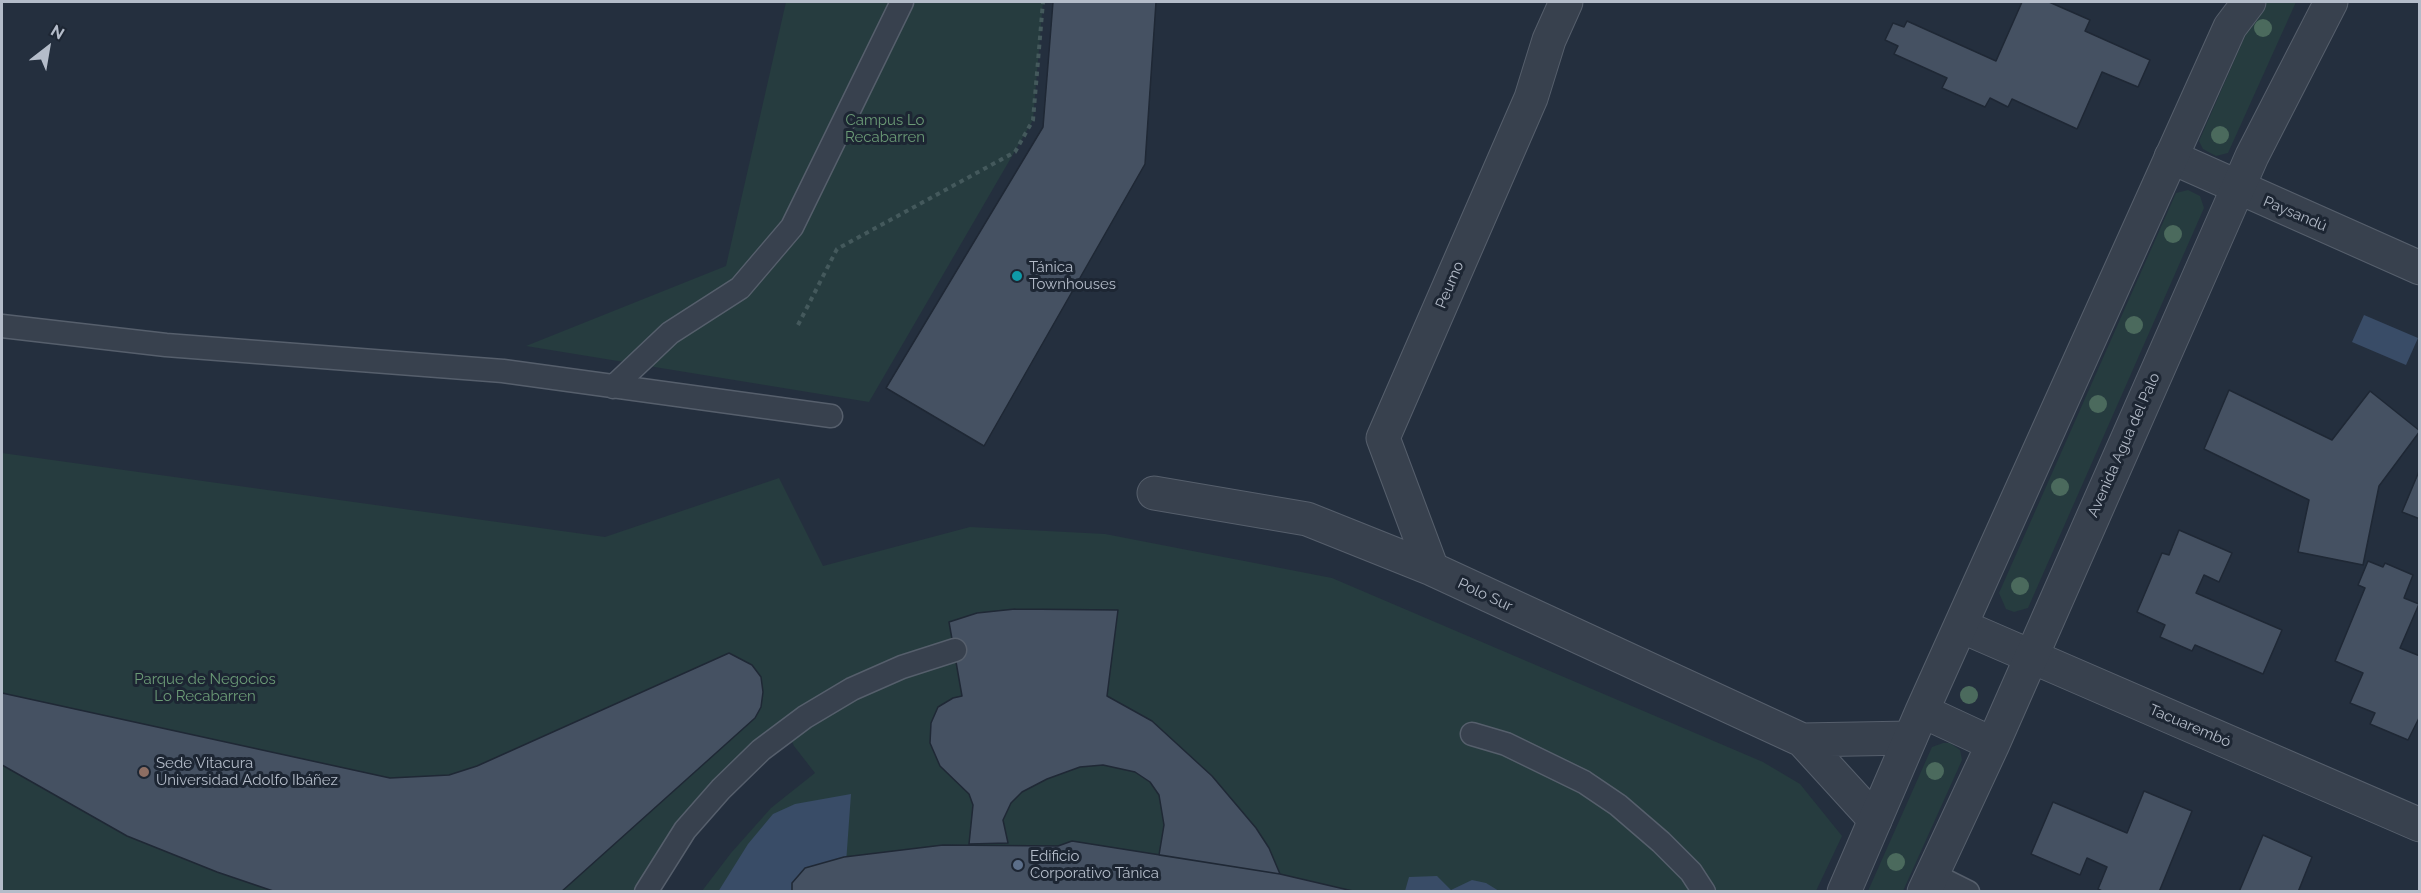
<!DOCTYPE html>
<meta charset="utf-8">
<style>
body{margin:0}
#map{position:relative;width:2421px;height:893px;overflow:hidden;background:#242f3e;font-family:Raleway,sans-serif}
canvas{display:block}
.frame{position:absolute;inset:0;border:3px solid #b4bcc9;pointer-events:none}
.north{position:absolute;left:18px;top:18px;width:60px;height:60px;-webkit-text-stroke:4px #1d2633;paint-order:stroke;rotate:31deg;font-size:16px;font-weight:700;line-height:24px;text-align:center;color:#b4bcc9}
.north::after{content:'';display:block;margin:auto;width:21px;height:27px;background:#b4bcc9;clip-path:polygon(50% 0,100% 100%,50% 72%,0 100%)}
</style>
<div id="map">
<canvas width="2421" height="893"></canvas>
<div class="frame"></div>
<div class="north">N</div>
</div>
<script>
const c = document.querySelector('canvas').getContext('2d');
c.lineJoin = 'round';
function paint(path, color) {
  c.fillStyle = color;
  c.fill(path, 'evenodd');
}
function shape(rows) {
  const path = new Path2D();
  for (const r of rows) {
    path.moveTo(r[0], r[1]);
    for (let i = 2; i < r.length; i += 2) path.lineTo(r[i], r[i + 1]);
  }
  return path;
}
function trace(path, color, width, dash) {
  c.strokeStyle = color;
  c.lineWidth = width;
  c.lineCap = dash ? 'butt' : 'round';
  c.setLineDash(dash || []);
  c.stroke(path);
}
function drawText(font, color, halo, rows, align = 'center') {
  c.font = font + ' Raleway,sans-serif';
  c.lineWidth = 6;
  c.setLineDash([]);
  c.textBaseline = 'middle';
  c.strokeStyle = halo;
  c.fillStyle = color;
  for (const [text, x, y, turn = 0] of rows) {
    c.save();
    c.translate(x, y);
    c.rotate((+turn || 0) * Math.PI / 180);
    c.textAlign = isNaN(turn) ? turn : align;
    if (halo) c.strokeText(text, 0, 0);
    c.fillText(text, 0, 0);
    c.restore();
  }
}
paint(shape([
 [786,2,1043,2,1033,120,869,402,526,346,726,266],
 [2260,2,2296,2,2228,153,2216,156,2203,149,2199,141],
 [2188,190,2200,196,2204,208,2028,608,2014,612,2006,609,1999,593,2176,193],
 [2,453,605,537,779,478,823,566,970,527,1105,534,1332,578,1763,762,1800,784,1842,836,1816,891,702,891,731,853,771,808,815,773,794,746,787,731,761,750,646,891,2,892],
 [1943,743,1950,743,1960,750,1962,760,1903,891,1868,891,1932,747]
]), '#263c3f');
paint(shape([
 [2364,315,2418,338,2406,365,2352,342],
 [851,794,844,891,718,892,748,844,773,814,795,804],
 [1437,876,1451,890,1472,880,1486,883,1499,891,1405,891,1409,877]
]), '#394c67');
const building = shape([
 [1053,2,1156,2,1145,164,984,446,886,388,1043,127,1053,2],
 [2022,2,2049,2,2090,20,2085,31,2150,60,2138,87,2102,72,2077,129,2012,99,2008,107,1990,98,1985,107,1942,88,1947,78,1894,54,1898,46,1885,40,1893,23,1904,27,1907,21,1996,61,2022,2],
 [2229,390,2332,440,2370,391,2420,431,2379,486,2363,565,2298,552,2309,500,2204,449,2229,390],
 [2420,469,2420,519,2402,512,2420,469],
 [2179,530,2232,553,2219,582,2204,575,2196,593,2282,630,2263,674,2195,645,2192,651,2160,637,2165,625,2137,612,2162,553,2169,555,2179,530],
 [2368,561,2383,567,2385,563,2413,575,2404,598,2419,604,2400,648,2420,656,2420,716,2408,740,2370,724,2375,713,2350,703,2363,673,2335,661,2365,588,2358,585,2368,561],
 [1015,609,1118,610,1107,696,1152,721,1212,776,1256,828,1269,848,1280,874,1159,855,1164,825,1159,795,1150,782,1135,772,1103,765,1080,767,1047,779,1022,792,1011,803,1003,820,1008,843,969,844,973,805,969,794,940,766,930,743,931,723,938,707,953,698,962,696,949,622,977,613,1015,609],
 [729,653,752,665,761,677,763,692,761,707,755,718,561,892,276,892,217,872,127,836,2,765,2,693,390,778,449,775,477,766,729,653],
 [2144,791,2192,811,2159,892,2104,892,2098,889,2107,867,2087,858,2080,875,2031,854,2053,802,2127,833,2144,791],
 [2263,835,2312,857,2298,892,2239,892,2263,835],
 [1072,841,1280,874,1357,892,792,892,792,883,805,868,844,857,943,845,1058,846,1072,841]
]);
paint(building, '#455162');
trace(building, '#1f2835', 1.5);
const service = shape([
 [2,326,166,345,503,371,831,416],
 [613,387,670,333,740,288,792,227,902,2],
 [1472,734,1506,744,1584,782,1618,805,1661,842,1691,872,1704,892],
 [1932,874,1968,892],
 [646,892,685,830,721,789,761,750,805,717,852,689,902,667,955,650]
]);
const minor = shape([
 [2171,157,2420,268],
 [1154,493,1307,519,1432,569,1802,740,1875,820],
 [1432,569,1383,438,1531,98,1549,40,1566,2],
 [1961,626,2420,825],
 [1802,740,1910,738]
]);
const tertiary = shape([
 [1922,711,1993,744],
 [1844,892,1922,711,2230,27,2249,2],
 [1924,892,1993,744,2252,156,2331,2]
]);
trace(service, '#565f6c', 25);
trace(minor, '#565f6c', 35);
trace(tertiary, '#565f6c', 35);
trace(shape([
 [798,325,837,249,1015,152,1033,120,1043,2]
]), '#44595c', 4, [4.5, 4.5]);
trace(service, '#38414e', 22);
trace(minor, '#38414e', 33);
trace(tertiary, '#38414e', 33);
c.fillStyle = '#4b6a5d';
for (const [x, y] of [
 [2263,28],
 [2220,135],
 [2173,234],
 [2134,325],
 [2098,404],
 [2060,487],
 [2020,586],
 [1969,695],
 [1935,771],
 [1896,862]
]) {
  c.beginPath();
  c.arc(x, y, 9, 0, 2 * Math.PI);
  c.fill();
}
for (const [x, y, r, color] of [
 [1017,276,6,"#0f9aa8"],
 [144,772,6,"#8d6e63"],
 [1018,865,6,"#5c6f8a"]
]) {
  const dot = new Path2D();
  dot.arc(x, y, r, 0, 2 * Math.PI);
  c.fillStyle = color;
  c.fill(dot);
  trace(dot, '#1d2633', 2);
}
drawText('15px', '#6b9a76', '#1d2633', [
 ["Campus Lo",885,120],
 ["Recabarren",885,137],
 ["Parque de Negocios",205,679],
 ["Lo Recabarren",205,696]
]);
drawText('15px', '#b4bcc9', '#1d2633', [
 ["Paysandú",2295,214,23],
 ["Peumo",1450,285,-67],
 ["Avenida Agua del Palo",2124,445,-66],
 ["Polo Sur",1485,595,25],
 ["Tacuarembó",2190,726,23]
]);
drawText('15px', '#b4bcc9', '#1d2633', [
 ["Tánica",1029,267],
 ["Townhouses",1029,284],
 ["Sede Vitacura",156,763],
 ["Universidad Adolfo Ibáñez",156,780],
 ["Edificio",1030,856],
 ["Corporativo Tánica",1030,873]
], 'left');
</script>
